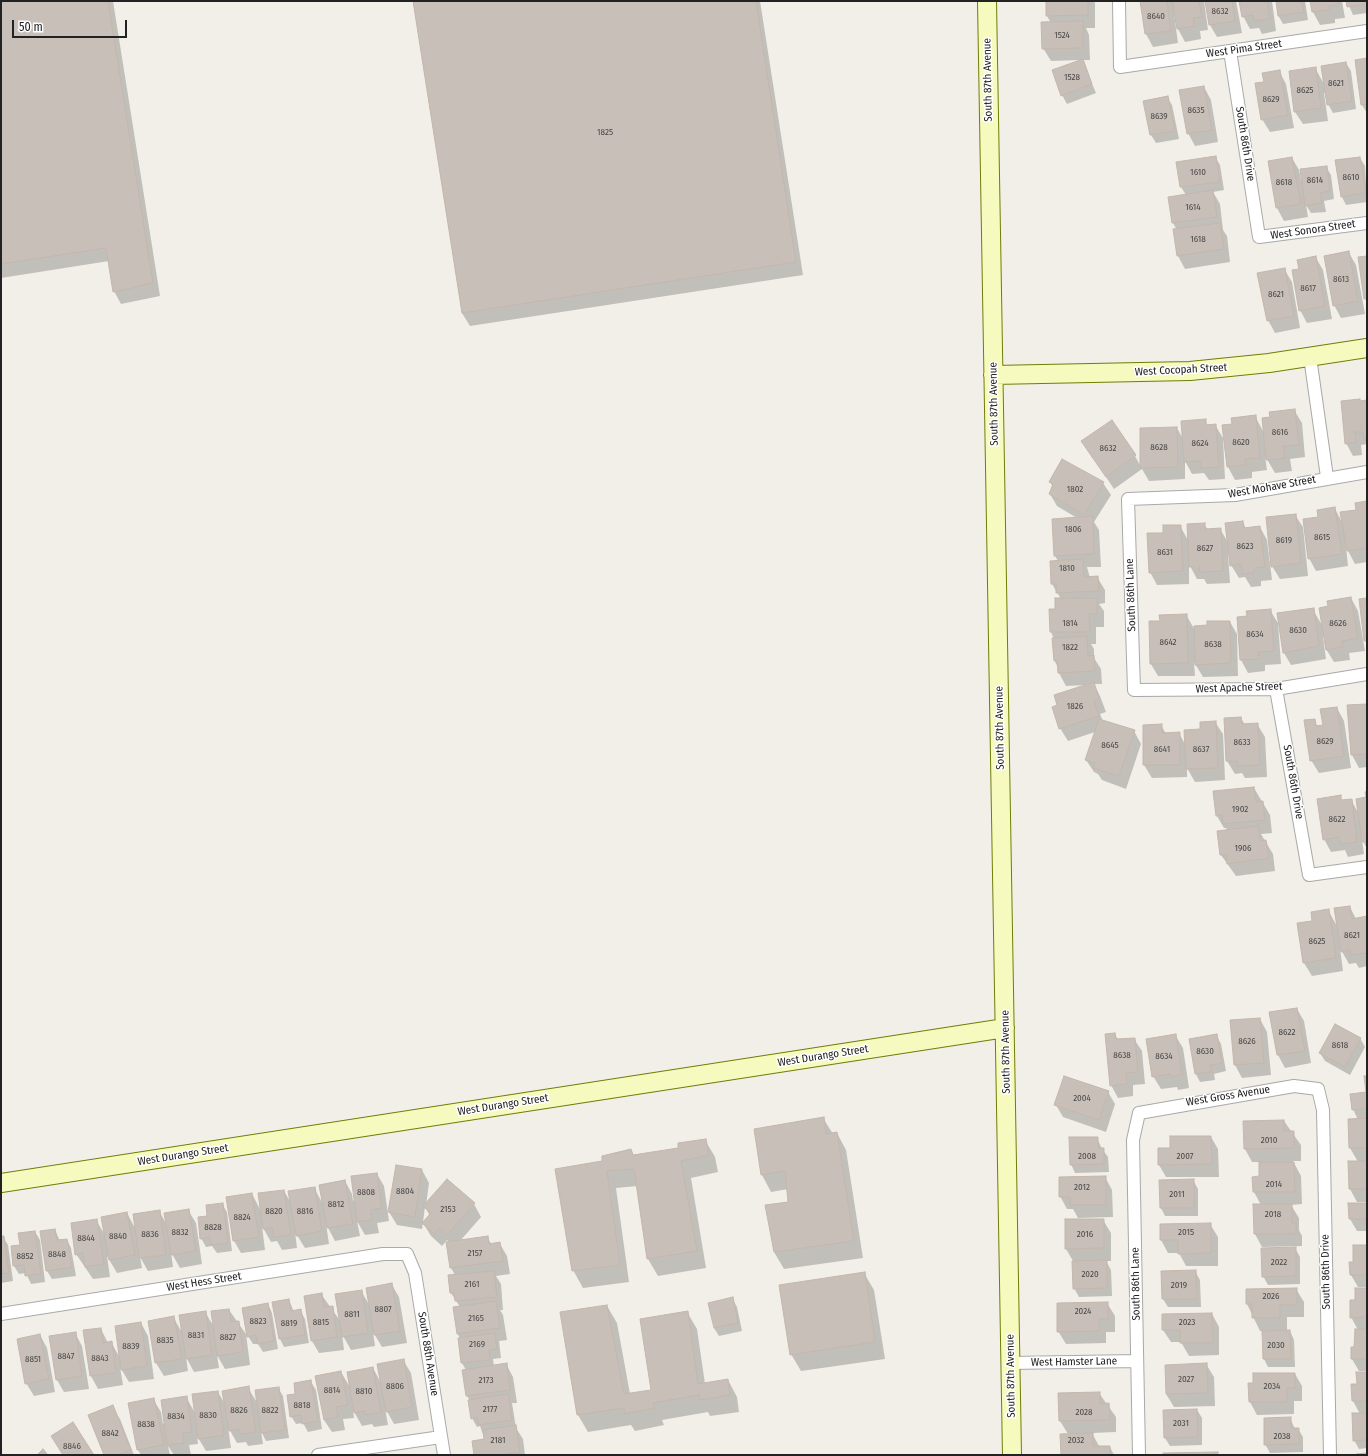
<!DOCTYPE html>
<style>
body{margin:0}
#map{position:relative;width:1368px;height:1456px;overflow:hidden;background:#f2efe9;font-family:"Fira Sans Condensed",sans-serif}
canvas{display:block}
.frame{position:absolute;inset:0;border:2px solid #222;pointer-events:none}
.scale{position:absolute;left:12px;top:20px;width:115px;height:18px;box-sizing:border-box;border:2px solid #222;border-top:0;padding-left:5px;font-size:12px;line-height:14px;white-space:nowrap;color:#222;-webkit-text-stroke:3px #fff;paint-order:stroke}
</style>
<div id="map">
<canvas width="1368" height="1456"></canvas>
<div class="frame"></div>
<div class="scale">50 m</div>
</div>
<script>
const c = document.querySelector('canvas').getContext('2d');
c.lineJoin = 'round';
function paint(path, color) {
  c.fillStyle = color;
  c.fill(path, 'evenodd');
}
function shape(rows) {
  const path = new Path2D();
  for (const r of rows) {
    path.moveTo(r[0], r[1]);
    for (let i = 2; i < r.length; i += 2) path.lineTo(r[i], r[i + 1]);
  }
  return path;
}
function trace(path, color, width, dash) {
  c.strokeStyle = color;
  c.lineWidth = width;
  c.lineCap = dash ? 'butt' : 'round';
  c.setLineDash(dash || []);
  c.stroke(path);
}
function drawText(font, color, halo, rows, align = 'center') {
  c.font = font + ' "Fira Sans Condensed",sans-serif';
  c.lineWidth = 3;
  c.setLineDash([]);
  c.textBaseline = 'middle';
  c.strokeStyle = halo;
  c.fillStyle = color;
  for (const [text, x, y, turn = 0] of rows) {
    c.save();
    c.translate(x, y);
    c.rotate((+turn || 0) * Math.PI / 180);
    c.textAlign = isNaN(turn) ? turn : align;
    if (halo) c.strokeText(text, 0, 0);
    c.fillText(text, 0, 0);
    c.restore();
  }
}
paint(shape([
 [1,1,113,1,160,296,121,304,114,291,109,261,1,278],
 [414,1,760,1,803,275,470,326,462,313],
 [1047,1,1093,1,1095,3,1095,28,1086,28,1089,35,1090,60,1082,60,1096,93,1067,104,1062,95,1080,60,1051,61,1043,48,1051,23,1047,16],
 [1141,1,1172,1,1174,4,1173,1,1204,1,1208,30,1200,31,1201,39,1185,42,1178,29,1175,13,1174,13,1178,43,1153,47,1146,34],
 [1206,1,1236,1,1242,33,1217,37,1210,25],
 [1240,1,1272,1,1276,31,1262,34,1259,28,1250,29,1243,16],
 [1277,1,1305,1,1308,20,1283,24,1278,15],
 [1311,1,1342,1,1345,18,1335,19,1335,23,1320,25,1313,12],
 [1347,1,1367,1,1367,13,1353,15],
 [1367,59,1367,113,1362,105],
 [1346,63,1351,71,1356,109,1333,113,1328,104,1326,93,1324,93,1328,121,1303,124,1295,112,1315,68,1324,84],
 [1279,71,1286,84,1294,128,1270,132,1262,119,1265,83],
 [1204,87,1211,100,1218,142,1195,146,1188,133],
 [1167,97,1172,105,1179,139,1156,143,1151,135,1145,102],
 [1215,157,1220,165,1224,190,1213,192,1220,204,1223,230,1227,236,1230,262,1185,269,1178,256,1177,230,1173,223,1170,197,1186,195,1181,187],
 [1292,158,1299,170,1301,180,1326,167,1331,175,1334,199,1324,201,1326,212,1311,213,1306,205,1308,217,1284,221,1277,208,1269,162],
 [1360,158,1365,166,1367,202,1346,205,1342,197],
 [1349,253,1356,265,1365,314,1341,318,1334,305],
 [1316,258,1323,270,1332,319,1307,323,1300,310,1300,270],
 [1284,269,1292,282,1300,328,1275,333,1268,320],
 [1359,400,1360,401,1367,401,1367,444,1361,445,1362,455,1353,456,1346,443],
 [1294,410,1302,423,1305,457,1290,459,1292,471,1275,473,1265,456,1267,470,1252,472,1252,478,1235,480,1228,467,1223,426,1233,425,1255,416,1264,433],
 [1205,420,1208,426,1215,425,1223,438,1225,479,1209,480,1204,473,1192,474,1185,461,1185,479,1149,481,1142,469,1114,489,1082,441,1135,456,1141,467,1177,428,1183,439],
 [1050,482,1103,483,1111,495,1094,522,1099,530,1101,567,1087,567,1090,578,1097,577,1105,590,1105,603,1099,604,1104,611,1104,627,1096,627,1096,644,1091,644,1094,649,1094,658,1101,669,1102,684,1094,684,1100,696,1106,712,1100,714,1103,721,1134,731,1141,744,1126,789,1102,780,1098,774,1094,772,1086,760,1095,732,1068,741,1060,728,1086,685,1066,686,1059,673,1058,667,1054,660,1054,639,1051,632,1050,610,1056,610,1061,599,1052,584,1058,561,1055,556,1077,518,1057,506,1050,494,1053,487],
 [1367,502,1367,562,1355,564,1346,547,1348,566,1316,571,1309,558,1319,518,1335,509,1342,522],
 [1295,515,1303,527,1308,576,1280,579,1272,566],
 [1243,522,1246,529,1260,527,1267,540,1272,580,1261,581,1261,586,1251,587,1245,577,1239,578,1231,565,1230,554,1228,554,1230,583,1207,584,1204,579,1197,579,1189,564,1189,584,1157,585,1150,572,1164,534,1180,526,1188,540,1204,524,1208,530,1220,529,1229,544],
 [1195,565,1204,567,1195,567],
 [1351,598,1358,611,1365,651,1349,653,1350,660,1334,662,1326,649,1324,637,1323,637,1326,659,1291,665,1284,653,1313,610,1322,625,1329,607],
 [1270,610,1278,623,1281,664,1265,665,1265,671,1248,673,1241,660,1248,617],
 [1186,615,1195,630,1230,622,1237,634,1238,676,1203,677,1194,662,1195,676,1158,676,1151,664,1161,622],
 [1367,705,1367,767,1359,768,1352,755,1348,706],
 [1337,708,1344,721,1351,768,1319,773,1311,760,1314,720,1318,727,1324,726],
 [1241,718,1245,725,1257,724,1265,737,1267,777,1245,778,1242,773,1235,774,1227,761,1225,719],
 [1215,722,1223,734,1225,780,1195,782,1187,768,1187,777,1152,778,1144,765,1161,725,1166,734,1179,733,1186,746,1201,730],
 [1254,788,1270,815,1272,833,1261,834,1273,854,1275,871,1236,876,1221,855,1228,831,1226,828,1224,828,1217,816],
 [1367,792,1367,848,1362,840,1364,854,1348,857,1345,850,1331,852,1324,839,1340,797,1343,801,1351,800,1359,814,1367,798],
 [1350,907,1356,919,1367,917,1367,966,1359,968,1356,963,1349,964,1340,948,1343,971,1312,976,1304,963,1298,924,1313,921,1328,910,1337,926],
 [1297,1009,1304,1021,1311,1063,1285,1068,1278,1055],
 [1260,1019,1267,1032,1271,1075,1242,1078,1235,1065,1231,1021],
 [1115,1034,1118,1040,1134,1039,1142,1051,1145,1084,1133,1085,1133,1096,1118,1098,1111,1085],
 [1175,1035,1183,1048,1189,1088,1178,1090,1177,1087,1161,1089,1153,1076],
 [1216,1035,1221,1044,1226,1071,1214,1074,1215,1080,1200,1082,1196,1074],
 [1360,1038,1365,1047,1350,1075,1325,1061,1320,1053],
 [1108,1092,1115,1104,1106,1132,1063,1117,1056,1105],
 [1367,1092,1367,1202,1357,1202,1350,1189,1349,1162,1358,1162,1350,1148,1349,1120,1358,1120,1353,1109],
 [823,1118,833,1134,837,1133,846,1150,863,1258,784,1269,774,1252,766,1206,789,1203,788,1189,771,1192,762,1175],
 [1284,1121,1301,1145,1301,1161,1293,1161,1301,1176,1302,1204,1291,1205,1299,1218,1299,1230,1302,1236,1302,1246,1262,1247,1255,1234,1261,1205,1254,1192,1253,1178,1260,1177,1260,1162,1252,1162,1245,1149],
 [1211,1137,1218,1149,1219,1177,1166,1177,1159,1165,1171,1149],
 [1097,1138,1102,1149,1108,1157,1109,1172,1075,1173,1071,1164],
 [705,1140,715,1157,718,1172,691,1178,706,1268,658,1276,648,1259,638,1186,616,1188,629,1282,583,1288,573,1270,603,1161,631,1151,634,1156,679,1149],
 [396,1166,422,1170,429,1183,426,1205,474,1204,481,1217,460,1241,487,1237,492,1245,500,1244,507,1256,510,1274,496,1276,501,1284,503,1310,500,1310,503,1315,507,1340,499,1341,501,1358,493,1359,494,1366,506,1364,513,1377,517,1403,512,1403,516,1428,523,1439,525,1455,475,1455,485,1440,480,1426,477,1427,472,1418,470,1401,467,1396,463,1370,466,1370,462,1363,459,1338,460,1338,457,1333,460,1307,451,1293,455,1275,451,1268,447,1243,450,1243,447,1240,442,1246,431,1236,423,1223,430,1216,425,1207,422,1229,397,1225,389,1212],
 [377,1174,384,1186,389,1221,377,1223,379,1233,365,1235,357,1221,360,1236,335,1241,326,1224,329,1244,305,1248,295,1232,297,1248,282,1250,277,1241,271,1242,262,1226,265,1250,241,1253,234,1241,252,1194,261,1211,284,1191,291,1203,314,1188,323,1204,345,1181,352,1194,353,1201],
 [1105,1177,1112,1190,1113,1217,1078,1218,1073,1209,1067,1209,1060,1196],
 [1193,1180,1198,1189,1198,1216,1165,1216,1161,1208],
 [222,1204,227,1212,232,1251,217,1253,212,1246,206,1247,201,1238],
 [1367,1204,1367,1231,1357,1231,1350,1219],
 [188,1210,196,1223,202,1264,180,1268,171,1252,173,1267,148,1271,140,1257,142,1268,117,1273,107,1256,110,1277,93,1279,76,1254,96,1220,105,1235,127,1213,136,1230,159,1211,167,1225],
 [1103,1220,1111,1233,1111,1261,1106,1261,1111,1270,1112,1296,1079,1297,1074,1288,1073,1261,1066,1249],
 [1210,1224,1218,1237,1218,1266,1186,1266,1179,1253,1168,1253,1161,1240,1161,1225],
 [55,1230,60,1241,67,1240,71,1248,76,1276,52,1279,47,1271],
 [35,1232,40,1240,45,1282,31,1284,26,1273,19,1274,14,1266,12,1247,21,1246],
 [1,1237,3,1237,8,1245,13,1281,1,1283],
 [1367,1246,1367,1287,1358,1287,1351,1275,1354,1263],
 [1295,1248,1300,1257,1300,1284,1268,1285,1263,1276],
 [1195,1271,1200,1280,1201,1307,1168,1307,1163,1299,1162,1272],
 [864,1273,874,1290,885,1359,801,1371,791,1354],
 [392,1285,399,1297,407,1343,382,1347,373,1332,375,1346,351,1350,342,1334,344,1350,319,1353,312,1341,321,1294,341,1322,361,1291,370,1306],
 [1296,1289,1304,1302,1304,1317,1287,1317,1287,1331,1290,1331,1294,1340,1295,1367,1268,1367,1264,1359,1263,1331,1260,1331,1247,1304],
 [1367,1289,1367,1371,1359,1371,1352,1359,1358,1330,1351,1317,1356,1301],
 [732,1298,737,1307,742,1331,719,1336,714,1328],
 [289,1300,294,1312,300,1310,305,1319,309,1343,284,1347,280,1339],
 [1107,1303,1115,1316,1115,1332,1106,1332,1106,1343,1066,1344,1058,1331],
 [268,1304,272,1313,278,1349,263,1352,258,1344,253,1344,248,1336],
 [607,1306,617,1323,630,1394,652,1391,687,1312,697,1329,705,1384,728,1380,737,1397,739,1412,710,1416,708,1412,662,1420,664,1425,635,1431,631,1425,588,1432,578,1415],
 [229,1310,246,1334,250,1365,225,1369,217,1355,219,1368,194,1372,186,1357,188,1371,164,1376,156,1363,149,1322,173,1317,183,1334,205,1312,214,1327],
 [1212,1314,1219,1327,1219,1355,1189,1356,1181,1342,1171,1342,1163,1330],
 [141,1323,148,1336,154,1379,129,1382,120,1367,123,1385,98,1389,91,1376,84,1331,101,1329,108,1343,111,1342,120,1358],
 [75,1333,82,1346,89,1389,64,1392,57,1380],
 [40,1335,47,1348,55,1392,34,1396,26,1383],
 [403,1360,411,1373,419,1420,394,1424,385,1408,388,1425,374,1427,372,1424,362,1426,353,1410,354,1418,343,1419,345,1430,332,1432,324,1420,341,1372,351,1389,373,1368,381,1383],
 [1206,1364,1214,1377,1215,1406,1174,1407,1166,1394],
 [1367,1373,1367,1448,1359,1449,1354,1440,1360,1414,1353,1401,1358,1385],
 [1295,1374,1302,1386,1302,1401,1294,1401,1294,1414,1257,1415,1250,1402,1254,1384],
 [311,1382,316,1390,322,1429,308,1432,303,1423,296,1424,291,1416],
 [248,1388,258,1404,278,1388,283,1396,289,1438,266,1441,261,1431,263,1444,248,1446,246,1442,237,1443,228,1427,231,1448,206,1451,197,1436,198,1444,189,1445,191,1455,174,1455,168,1446,170,1455,141,1455,138,1450,129,1404,153,1399,161,1412,163,1424,186,1397,195,1413,218,1392,226,1406],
 [1099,1393,1116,1417,1116,1432,1092,1433,1099,1446,1110,1447,1114,1455,1062,1455,1068,1434,1060,1421],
 [112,1407,120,1419,134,1455,106,1455],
 [1197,1410,1202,1418,1202,1445,1170,1446,1165,1438],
 [1290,1418,1295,1429,1298,1429,1303,1437,1303,1452,1270,1453,1265,1444]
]), '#0003');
const building = shape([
 [1,1,108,1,153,283,113,292,106,248,1,264,1,1],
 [413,1,756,1,796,262,462,313,413,1],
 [1046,1,1088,1,1088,15,1046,16,1046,1],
 [1140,1,1167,1,1171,31,1145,34,1140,1],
 [1172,1,1199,1,1202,17,1193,18,1195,26,1177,29,1172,1],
 [1205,1,1232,1,1235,21,1209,25,1205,1],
 [1239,1,1267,1,1270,19,1254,21,1253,15,1242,17,1239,1],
 [1276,1,1302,1,1304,12,1278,16,1276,1],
 [1310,1,1338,1,1338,5,1328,6,1329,10,1312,12,1310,1],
 [1346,1,1367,1,1367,4,1347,7,1346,1],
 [1083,21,1083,48,1042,49,1041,22,1083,21],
 [1367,58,1367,104,1361,105,1355,60,1367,58],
 [1083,59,1092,84,1061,96,1052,70,1083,59],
 [1346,62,1352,101,1327,105,1321,66,1346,62],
 [1316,67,1321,108,1294,112,1289,71,1316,67],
 [1280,70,1288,115,1261,120,1255,83,1264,82,1262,73,1280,70],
 [1204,86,1212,130,1187,134,1179,90,1204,86],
 [1168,96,1175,131,1150,135,1143,101,1168,96],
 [1216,156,1220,182,1180,187,1176,162,1216,156],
 [1292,157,1301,204,1276,208,1268,161,1292,157],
 [1360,157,1366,193,1341,197,1335,160,1360,157],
 [1327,166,1330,191,1320,193,1322,203,1305,206,1300,169,1327,166],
 [1213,190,1217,217,1172,223,1168,197,1213,190],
 [1220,223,1224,249,1177,256,1173,229,1220,223],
 [1349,251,1358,301,1333,306,1324,256,1349,251],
 [1316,256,1325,306,1299,311,1292,270,1299,269,1297,260,1316,256],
 [1367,256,1367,299,1364,299,1358,257,1367,256],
 [1285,268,1294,316,1267,321,1257,273,1285,268],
 [1360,399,1360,401,1367,400,1367,439,1364,439,1363,432,1355,432,1356,442,1345,444,1341,401,1360,399],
 [1295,409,1299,445,1284,446,1285,458,1266,460,1262,418,1270,417,1269,412,1295,409],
 [1256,415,1260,458,1245,459,1246,465,1227,467,1222,425,1232,424,1231,418,1256,415],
 [1206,419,1206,425,1216,424,1219,467,1200,468,1200,461,1184,462,1181,421,1206,419],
 [1112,420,1136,455,1106,477,1081,441,1112,420],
 [1177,427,1178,467,1140,468,1140,428,1177,427],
 [1062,459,1104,482,1084,515,1049,494,1053,484,1049,482,1062,459],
 [1367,501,1367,548,1347,551,1340,512,1356,510,1355,503,1367,501],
 [1335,507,1342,554,1308,559,1303,519,1318,517,1317,510,1335,507],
 [1296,514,1301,563,1271,567,1266,517,1296,514],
 [1093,516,1094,554,1054,556,1052,519,1093,516],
 [1243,521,1244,528,1260,526,1265,567,1254,568,1254,573,1243,574,1241,564,1230,566,1225,523,1243,521],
 [1205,523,1205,529,1221,528,1223,571,1199,572,1199,566,1189,567,1187,524,1205,523],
 [1163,525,1181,525,1183,571,1149,573,1147,533,1163,533,1163,525],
 [1083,559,1084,577,1098,576,1099,591,1056,593,1056,584,1051,584,1050,561,1083,559],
 [1351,597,1358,638,1342,641,1343,647,1326,650,1319,608,1328,606,1327,601,1351,597],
 [1055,598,1097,598,1097,614,1089,614,1090,632,1050,632,1049,609,1055,609,1055,598],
 [1367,598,1367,641,1364,641,1359,599,1367,598],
 [1314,608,1319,646,1283,653,1277,613,1314,608],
 [1271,609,1274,651,1258,652,1259,659,1240,660,1237,617,1247,616,1246,611,1271,609],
 [1187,614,1188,663,1150,664,1149,621,1160,621,1159,615,1187,614],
 [1207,621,1230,621,1231,663,1195,665,1194,626,1207,625,1207,621],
 [1087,636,1088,656,1094,655,1095,671,1058,673,1057,660,1054,661,1052,638,1087,636],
 [1094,682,1099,699,1094,701,1099,716,1059,729,1052,707,1057,705,1054,695,1094,682],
 [1367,704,1367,754,1351,755,1347,705,1367,704],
 [1337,707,1344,756,1310,761,1304,720,1315,719,1316,726,1323,725,1320,709,1337,707],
 [1241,717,1242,724,1258,723,1260,765,1237,766,1237,761,1226,761,1224,718,1241,717],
 [1099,719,1135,730,1119,776,1093,768,1095,763,1085,760,1099,719],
 [1216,721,1218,768,1186,769,1184,730,1200,729,1200,722,1216,721],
 [1162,724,1162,733,1180,732,1180,765,1143,765,1143,725,1162,724],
 [1254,787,1256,802,1263,801,1265,820,1223,824,1222,815,1216,816,1213,791,1254,787],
 [1367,791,1367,841,1362,842,1356,799,1366,797,1365,792,1367,791],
 [1341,795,1341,800,1352,799,1357,842,1340,844,1339,837,1323,840,1317,799,1341,795],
 [1258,826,1260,841,1266,840,1269,858,1227,864,1226,855,1220,855,1217,831,1258,826],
 [1350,906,1352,919,1367,916,1367,953,1351,955,1350,950,1341,952,1334,908,1350,906],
 [1329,909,1336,958,1303,963,1297,923,1312,921,1311,912,1329,909],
 [1297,1008,1305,1051,1277,1055,1269,1012,1297,1008],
 [1260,1018,1264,1063,1234,1065,1230,1020,1260,1018],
 [1335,1024,1361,1038,1345,1067,1319,1053,1335,1024],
 [1115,1033,1116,1039,1135,1038,1138,1072,1126,1073,1127,1084,1110,1086,1105,1034,1115,1033],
 [1176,1034,1182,1075,1170,1077,1170,1074,1152,1077,1146,1039,1176,1034],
 [1217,1034,1222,1063,1210,1065,1211,1072,1195,1074,1189,1039,1217,1034],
 [1064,1076,1109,1091,1099,1120,1054,1105,1064,1076],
 [1364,1076,1367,1076,1367,1108,1352,1110,1350,1094,1366,1092,1364,1076],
 [824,1117,826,1134,837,1132,854,1241,774,1252,765,1205,788,1202,785,1171,761,1175,754,1129,824,1117],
 [1367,1118,1367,1148,1349,1148,1348,1119,1367,1118],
 [1284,1120,1284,1131,1294,1131,1294,1148,1244,1149,1243,1121,1284,1120],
 [1170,1136,1211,1136,1212,1164,1158,1165,1158,1148,1170,1148,1170,1136],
 [1069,1137,1098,1137,1098,1148,1104,1148,1104,1164,1070,1165,1069,1137],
 [706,1139,709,1155,681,1161,697,1251,647,1259,634,1169,607,1171,620,1265,572,1271,555,1169,602,1161,602,1156,631,1149,633,1155,678,1148,678,1143,706,1139],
 [1348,1161,1367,1161,1367,1189,1349,1189,1348,1161],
 [1259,1162,1294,1162,1295,1192,1253,1192,1252,1177,1259,1176,1259,1162],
 [396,1165,422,1169,415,1217,388,1212,396,1165],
 [377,1173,382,1208,371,1210,372,1220,357,1222,351,1176,377,1173],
 [1106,1176,1106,1205,1070,1205,1070,1197,1059,1197,1059,1177,1106,1176],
 [447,1179,475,1203,447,1235,439,1228,434,1234,422,1223,431,1213,423,1206,447,1179],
 [1194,1179,1194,1208,1160,1208,1159,1180,1194,1179],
 [345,1180,353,1224,327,1228,319,1185,345,1180],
 [315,1187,322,1231,296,1236,288,1191,315,1187],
 [284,1190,291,1235,274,1237,272,1228,263,1229,258,1193,284,1190],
 [252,1193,259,1237,233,1241,226,1197,252,1193],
 [223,1203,228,1243,211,1245,210,1237,200,1239,198,1217,207,1216,206,1205,223,1203],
 [1348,1203,1367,1203,1367,1232,1366,1219,1349,1219,1348,1203],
 [1253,1204,1292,1204,1292,1223,1296,1223,1296,1234,1254,1234,1253,1204],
 [189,1209,196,1251,171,1255,164,1213,189,1209],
 [160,1210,166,1255,139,1258,133,1214,160,1210],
 [127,1212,135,1255,109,1260,101,1217,127,1212],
 [97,1219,104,1264,85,1267,83,1253,75,1255,71,1223,97,1219],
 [1065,1219,1104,1219,1104,1248,1065,1249,1065,1219],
 [1211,1223,1211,1253,1178,1254,1178,1240,1160,1240,1160,1224,1211,1223],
 [55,1229,57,1240,67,1239,72,1267,46,1271,40,1231,55,1229],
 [35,1231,41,1274,25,1276,24,1265,13,1266,11,1246,20,1245,18,1233,35,1231],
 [1,1236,4,1236,9,1273,1,1274,1,1236],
 [488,1236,489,1244,500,1242,503,1261,450,1268,446,1242,488,1236],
 [1353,1245,1367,1245,1367,1275,1350,1275,1349,1262,1353,1262,1353,1245],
 [1296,1247,1296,1276,1262,1277,1261,1248,1296,1247],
 [1107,1260,1107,1288,1073,1289,1072,1261,1107,1260],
 [1196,1270,1197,1299,1162,1299,1161,1271,1196,1270],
 [494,1271,497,1297,455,1301,454,1293,450,1293,448,1275,494,1271],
 [865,1272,875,1342,790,1355,779,1285,865,1272],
 [392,1283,400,1331,374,1335,366,1288,392,1283],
 [1297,1288,1297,1305,1280,1305,1280,1318,1252,1318,1252,1304,1246,1304,1246,1289,1297,1288],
 [1355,1288,1367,1288,1367,1317,1350,1318,1350,1300,1355,1300,1355,1288],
 [362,1290,368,1333,342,1337,335,1294,362,1290],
 [322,1293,324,1307,333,1306,337,1337,311,1341,304,1296,322,1293],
 [733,1297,738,1323,714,1328,708,1303,733,1297],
 [289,1299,291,1311,301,1309,305,1335,279,1339,272,1302,289,1299],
 [496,1301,500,1328,457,1334,453,1307,496,1301],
 [1108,1302,1108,1319,1099,1319,1099,1331,1057,1332,1057,1303,1108,1302],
 [268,1303,274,1341,257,1344,256,1335,247,1337,242,1308,268,1303],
 [607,1305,624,1394,651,1390,640,1319,688,1311,698,1384,728,1379,730,1395,700,1400,699,1395,653,1403,655,1408,624,1414,624,1408,577,1415,560,1312,607,1305],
 [229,1309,231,1322,239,1321,243,1352,217,1356,211,1311,229,1309],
 [206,1311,212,1355,186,1359,179,1315,206,1311],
 [1212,1313,1213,1343,1180,1343,1180,1330,1162,1330,1162,1314,1212,1313],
 [174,1316,182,1359,155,1363,148,1321,174,1316],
 [141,1322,147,1366,121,1370,115,1326,141,1322],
 [101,1328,103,1343,112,1341,116,1373,90,1376,83,1330,101,1328],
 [1355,1329,1367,1329,1367,1359,1351,1359,1351,1347,1354,1347,1355,1329],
 [1290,1330,1291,1359,1263,1359,1262,1331,1290,1330],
 [76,1332,82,1376,56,1380,49,1336,76,1332],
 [495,1333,497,1349,489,1350,490,1360,461,1363,458,1338,495,1333],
 [40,1334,49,1379,25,1384,17,1339,40,1334],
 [404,1359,412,1407,386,1412,377,1364,404,1359],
 [507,1363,510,1390,466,1396,462,1370,507,1363],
 [1207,1363,1208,1393,1166,1394,1165,1365,1207,1363],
 [373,1367,381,1412,366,1415,365,1411,354,1413,347,1372,373,1367],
 [341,1371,348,1405,336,1407,338,1417,324,1420,315,1376,341,1371],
 [1356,1372,1367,1372,1367,1401,1352,1401,1351,1384,1357,1384,1356,1372],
 [1253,1373,1295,1373,1295,1388,1287,1388,1287,1402,1249,1402,1248,1383,1253,1383,1253,1373],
 [311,1380,318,1421,302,1424,301,1415,290,1417,287,1395,295,1394,294,1383,311,1380],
 [249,1386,256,1432,240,1434,239,1429,229,1431,222,1391,249,1386],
 [279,1387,285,1430,261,1433,255,1390,279,1387],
 [218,1391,224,1435,198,1439,192,1394,218,1391],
 [1100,1392,1100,1404,1109,1403,1110,1420,1059,1421,1058,1393,1100,1392],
 [508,1394,512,1420,479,1425,477,1417,471,1419,468,1400,508,1394],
 [187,1396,192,1432,183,1433,184,1443,167,1445,161,1400,187,1396],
 [154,1398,164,1445,137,1450,128,1403,154,1398],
 [113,1405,131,1450,118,1455,104,1455,88,1415,113,1405],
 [1197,1409,1198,1437,1164,1438,1163,1410,1197,1409],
 [1352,1413,1367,1413,1367,1440,1353,1441,1352,1413],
 [1291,1417,1291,1428,1299,1428,1299,1444,1264,1445,1264,1418,1291,1417],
 [73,1422,94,1455,63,1455,51,1436,73,1422],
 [516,1425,520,1452,501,1455,474,1455,472,1441,484,1439,483,1430,516,1425],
 [1093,1433,1093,1446,1110,1446,1110,1455,1061,1455,1060,1434,1093,1433],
 [43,1449,48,1455,37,1455,43,1449],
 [1218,1452,1218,1455,1163,1455,1163,1453,1218,1452],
 [1367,1453,1367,1455,1356,1455,1356,1454,1367,1453]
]);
paint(building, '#c7bfb8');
trace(building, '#c4b6ab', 1);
const street = shape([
 [1119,1,1120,67,1367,31],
 [1230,51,1259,237,1367,223],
 [1310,357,1327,477],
 [1367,472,1235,495,1128,499,1134,690,1276,689,1367,674],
 [1276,689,1309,875,1367,867],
 [1,1314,383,1254,407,1254,415,1273,444,1455],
 [1010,1363,1137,1361],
 [318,1455,441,1437],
 [1139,1455,1133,1140,1139,1113,1294,1086,1318,1089,1323,1110,1330,1455]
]);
const secondary = shape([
 [987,1,1012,1455],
 [993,375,1190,371,1269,363,1367,348],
 [1,1183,1005,1028]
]);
trace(street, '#a9a9a9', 14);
trace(secondary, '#707d05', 20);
trace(street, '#fff', 12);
trace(secondary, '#f7fabf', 18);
drawText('9px', '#4b4948', null, [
 ["8632",1220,11],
 ["8640",1156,16],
 ["1524",1062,35],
 ["1528",1072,77],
 ["8621",1336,83],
 ["8625",1305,90],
 ["8629",1271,99],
 ["8635",1196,110],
 ["8639",1159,116],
 ["1825",605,132],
 ["1610",1198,172],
 ["8610",1351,177],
 ["8614",1315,180],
 ["8618",1284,182],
 ["1614",1193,207],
 ["1618",1198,239],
 ["8613",1341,279],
 ["8617",1308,288],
 ["8621",1276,294],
 ["8616",1280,432],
 ["8620",1241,442],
 ["8624",1200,443],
 ["8628",1159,447],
 ["8632",1108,448],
 ["1802",1075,489],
 ["1806",1073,529],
 ["8615",1322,537],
 ["8619",1284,540],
 ["8623",1245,546],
 ["8627",1205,548],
 ["8631",1165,552],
 ["1810",1067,568],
 ["1814",1070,623],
 ["8626",1338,623],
 ["8630",1298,630],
 ["8634",1255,634],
 ["8642",1168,642],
 ["8638",1213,644],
 ["1822",1070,647],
 ["1826",1075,706],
 ["8629",1325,741],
 ["8633",1242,742],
 ["8645",1110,745],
 ["8641",1162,749],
 ["8637",1201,749],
 ["1902",1240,809],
 ["8622",1337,819],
 ["1906",1243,848],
 ["8621",1352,935],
 ["8625",1317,941],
 ["8622",1287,1032],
 ["8626",1247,1041],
 ["8618",1340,1045],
 ["8630",1205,1051],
 ["8638",1122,1055],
 ["8634",1164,1056],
 ["2004",1082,1098],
 ["2010",1269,1140],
 ["2008",1087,1156],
 ["2007",1185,1156],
 ["2014",1274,1184],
 ["2012",1082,1187],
 ["8804",405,1191],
 ["8808",366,1192],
 ["2011",1177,1194],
 ["8812",336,1204],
 ["2153",448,1209],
 ["8820",274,1211],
 ["8816",305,1211],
 ["2018",1273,1214],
 ["8824",242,1217],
 ["8828",213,1227],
 ["8832",180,1232],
 ["2015",1186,1232],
 ["8836",150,1234],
 ["2016",1085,1234],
 ["8840",118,1236],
 ["8844",86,1238],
 ["2157",475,1253],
 ["8848",57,1254],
 ["8852",25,1256],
 ["2022",1279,1262],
 ["2020",1090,1274],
 ["2161",472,1284],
 ["2019",1179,1285],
 ["2026",1271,1296],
 ["8807",383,1309],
 ["2024",1083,1311],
 ["8811",352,1314],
 ["2165",476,1318],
 ["8823",258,1321],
 ["8815",321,1322],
 ["2023",1187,1322],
 ["8819",289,1323],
 ["8831",196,1335],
 ["8827",228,1337],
 ["8835",165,1340],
 ["2169",477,1344],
 ["2030",1276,1345],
 ["8839",131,1346],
 ["8847",66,1356],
 ["8843",100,1358],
 ["8851",33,1359],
 ["2027",1186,1379],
 ["2173",486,1380],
 ["8806",395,1386],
 ["2034",1272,1386],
 ["8814",332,1390],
 ["8810",364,1391],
 ["8818",302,1405],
 ["2177",490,1409],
 ["8826",239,1410],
 ["8822",270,1410],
 ["2028",1084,1412],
 ["8830",208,1415],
 ["8834",176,1416],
 ["2031",1181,1423],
 ["8838",146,1424],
 ["8842",110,1433],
 ["2038",1282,1436],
 ["2181",498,1440],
 ["2032",1076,1440],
 ["8846",72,1446]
]);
drawText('11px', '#222', '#fff', [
 ["West Pima Street",1244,49,-8],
 ["South 87th Avenue",988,80,-91],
 ["South 86th Drive",1245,144,81],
 ["West Sonora Street",1313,230,-8],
 ["West Cocopah Street",1181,370,-3],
 ["South 87th Avenue",994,404,-91],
 ["West Mohave Street",1272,487,-10],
 ["South 86th Lane",1131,595,-92],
 ["West Apache Street",1239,688,-2],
 ["South 87th Avenue",1000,728,-91],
 ["South 86th Drive",1293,782,80],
 ["South 87th Avenue",1006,1052,-91],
 ["West Durango Street",823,1056,-9],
 ["West Gross Avenue",1228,1096,-9],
 ["West Durango Street",503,1105,-9],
 ["West Durango Street",183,1155,-9],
 ["South 86th Drive",1326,1272,-91],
 ["West Hess Street",204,1282,-9],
 ["South 86th Lane",1136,1284,-91],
 ["South 88th Avenue",428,1354,81],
 ["West Hamster Lane",1074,1362,-1],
 ["South 87th Avenue",1011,1376,-91]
]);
</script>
